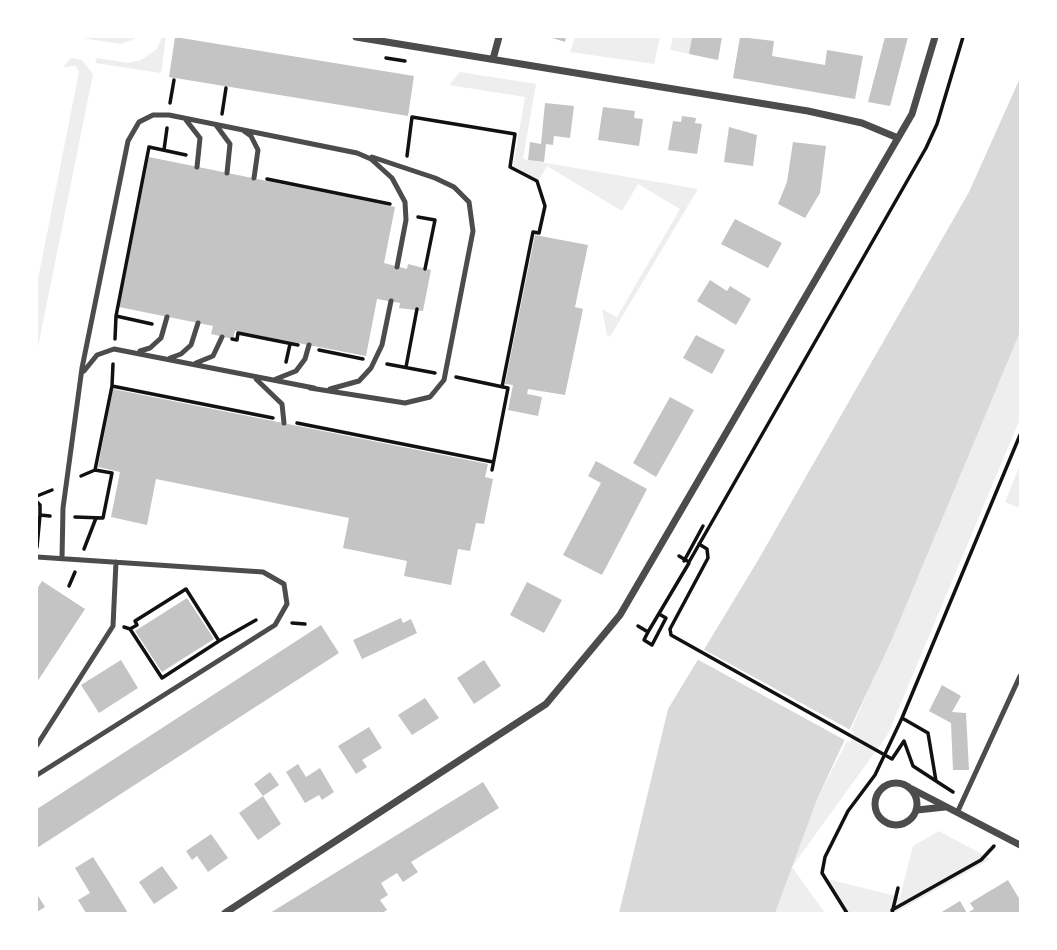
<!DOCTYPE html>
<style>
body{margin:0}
#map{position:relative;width:1057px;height:950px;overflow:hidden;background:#fff;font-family:"Exo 2",sans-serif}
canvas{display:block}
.frame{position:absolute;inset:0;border:38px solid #fff;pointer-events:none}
</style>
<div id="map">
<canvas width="1057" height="950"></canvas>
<div class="frame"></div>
</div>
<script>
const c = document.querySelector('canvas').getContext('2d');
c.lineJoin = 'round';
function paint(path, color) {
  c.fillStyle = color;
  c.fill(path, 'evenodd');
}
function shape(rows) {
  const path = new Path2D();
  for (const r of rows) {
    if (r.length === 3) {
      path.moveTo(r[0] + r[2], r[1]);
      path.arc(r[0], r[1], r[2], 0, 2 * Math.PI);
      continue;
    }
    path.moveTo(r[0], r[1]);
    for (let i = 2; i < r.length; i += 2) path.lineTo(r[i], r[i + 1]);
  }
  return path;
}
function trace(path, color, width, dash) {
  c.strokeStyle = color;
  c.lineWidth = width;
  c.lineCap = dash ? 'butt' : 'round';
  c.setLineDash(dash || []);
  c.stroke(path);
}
paint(shape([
 [76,37,139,37,121,44],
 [162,37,166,37,161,73,95,63,97,58,128,63,141,60,157,49],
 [575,37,660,37,654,64,570,52],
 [673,37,692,37,689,54,670,50],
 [71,58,82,60,93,74,37,352,37,284,79,72,76,66,63,67],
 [460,72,536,84,523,159,698,189,610,337,607,335,602,309,617,317,680,209,638,184,622,211,547,166,539,180,513,166,525,97,449,85],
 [1020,332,1020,419,888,734,792,867,825,913,775,913,818,797,844,747],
 [1020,465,1020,508,1005,502],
 [939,831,991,859,895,913,850,913,827,879,900,897,913,846]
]), '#eee');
paint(shape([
 [1020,78,1020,332,892,639,818,797,775,913,619,913,668,709,757,562,969,192]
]), '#d9d9d9');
paint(shape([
 [701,648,854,732,850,743,695,658]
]), '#fff');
paint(shape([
 [175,37,414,76,408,116,169,77],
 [549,37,566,37,565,42],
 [692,37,722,37,718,60,689,54],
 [740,37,774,41,772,56,825,65,827,50,863,56,855,99,733,78],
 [885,37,908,37,890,106,868,102],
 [545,103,574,106,570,138,554,136,553,145,546,144,544,162,528,160,530,142,541,144],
 [603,107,635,111,634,118,643,119,639,146,598,140],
 [682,116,696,118,695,123,702,124,697,154,668,150,673,121,681,122],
 [729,127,757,135,753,166,724,162],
 [793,142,826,146,820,193,805,218,778,204,787,182],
 [149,157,395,207,384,263,407,269,408,264,431,270,423,311,399,308,400,303,377,299,366,356,235,331,233,339,211,334,213,326,119,307],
 [735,219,782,243,768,268,721,244],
 [535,235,588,245,575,307,583,309,565,395,528,389,527,394,542,397,538,416,508,410,513,385,505,384],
 [710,280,727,291,730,286,751,299,736,325,697,301],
 [696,335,725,350,712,374,683,358],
 [113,389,488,464,485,477,493,479,484,524,476,523,470,551,458,549,451,585,404,576,407,561,343,548,349,518,156,479,147,525,111,517,120,472,98,467],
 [670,397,694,410,656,477,633,463],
 [596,461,647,489,602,575,563,555,601,483,588,476],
 [42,581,85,609,37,682,37,589],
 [527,582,562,600,544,633,510,615],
 [187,598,214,639,162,672,135,631],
 [401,618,403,623,411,619,417,633,362,659,353,640],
 [321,625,339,653,37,848,37,809],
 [121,660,138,688,99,713,81,685],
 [484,660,501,686,474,704,457,678],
 [942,685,961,696,952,712,966,713,969,770,953,770,951,723,929,711],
 [425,698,439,718,412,735,398,715],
 [369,727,382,748,362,760,367,767,356,774,338,746],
 [298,764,306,777,320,768,334,792,322,800,319,795,305,803,286,772],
 [270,772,279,785,263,796,254,784],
 [483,782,499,808,411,862,418,872,403,882,397,873,381,883,388,895,380,900,387,910,382,913,270,913],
 [263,796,281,824,258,840,239,813],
 [211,834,228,858,208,872,197,856,192,860,186,851],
 [93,857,109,882,128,913,86,913,78,900,90,893,75,868],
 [162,866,178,888,154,904,139,882],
 [1008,880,1020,900,1020,913,967,913,974,909,970,903],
 [37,894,45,907,37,912],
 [960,901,967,913,940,913]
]), '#c4c4c4');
trace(shape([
 [386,58,405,61],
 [170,103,174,80],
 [222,114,226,88],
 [164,150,167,128],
 [407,156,412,117,515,134,510,167,537,181,545,206,539,233,533,232,502,387],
 [267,179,390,204],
 [418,217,435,220,425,269],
 [116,316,149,147,186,155],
 [115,339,116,316,152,324],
 [232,339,237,340,238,333,298,345],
 [319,350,363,359],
 [286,362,290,344],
 [387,364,435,373],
 [406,367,417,309],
 [456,377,508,388,492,470],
 [112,386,113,364],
 [297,423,493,462],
 [81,476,95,470],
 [37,496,52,490],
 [37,502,40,505,40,515],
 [75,517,103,518,112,473,95,470,112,386,273,418],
 [699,544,707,549,708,558,670,629,671,635,892,759,904,741,913,766,936,781],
 [37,547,40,515,50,516],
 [84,549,96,518],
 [679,556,689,562,926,148,937,124,963,37],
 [684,561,703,526],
 [69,586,75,572],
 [292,623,305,624],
 [638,626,648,632,689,563],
 [124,627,130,629,137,625,135,621,186,589,219,641,162,678,130,629],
 [648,632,644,640,652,645,666,618,659,614],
 [219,641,256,620],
 [902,718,928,733,936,781,953,792],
 [892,910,981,860,994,846],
 [847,913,822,873,825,857,848,811,875,775,902,718,1020,435],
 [892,913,898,888]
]), '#111', 3.5);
trace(shape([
 [186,120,200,138,197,167],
 [216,125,230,144,227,173],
 [244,131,251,136,258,150,254,178],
 [140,351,150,348,161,338,167,317],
 [170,358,181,354,191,345,198,323],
 [196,363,213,356,222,337],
 [84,371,97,355,114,349,314,388],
 [256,379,282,404,284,423],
 [276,379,296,371,305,359,309,345],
 [310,388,405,403,430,397,444,380,473,231,469,202,454,187,435,178,372,157],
 [330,389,359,381,371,368,382,345,391,301],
 [37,557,263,572,284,584,287,604,275,625,37,775],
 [62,559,63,508,82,368,128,141,139,122,153,115,169,115,357,153,371,159,392,178,405,202,406,220,397,267],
 [37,745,113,626,116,562],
 [957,813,1020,676]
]), '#4c4c4c', 5);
trace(shape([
 [356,37,808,111,862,123,898,138],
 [493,59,499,37],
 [896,804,21],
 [912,789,1020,845],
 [917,810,945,807],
 [225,913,546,704,620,615,912,114,935,37]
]), '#4c4c4c', 7);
</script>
